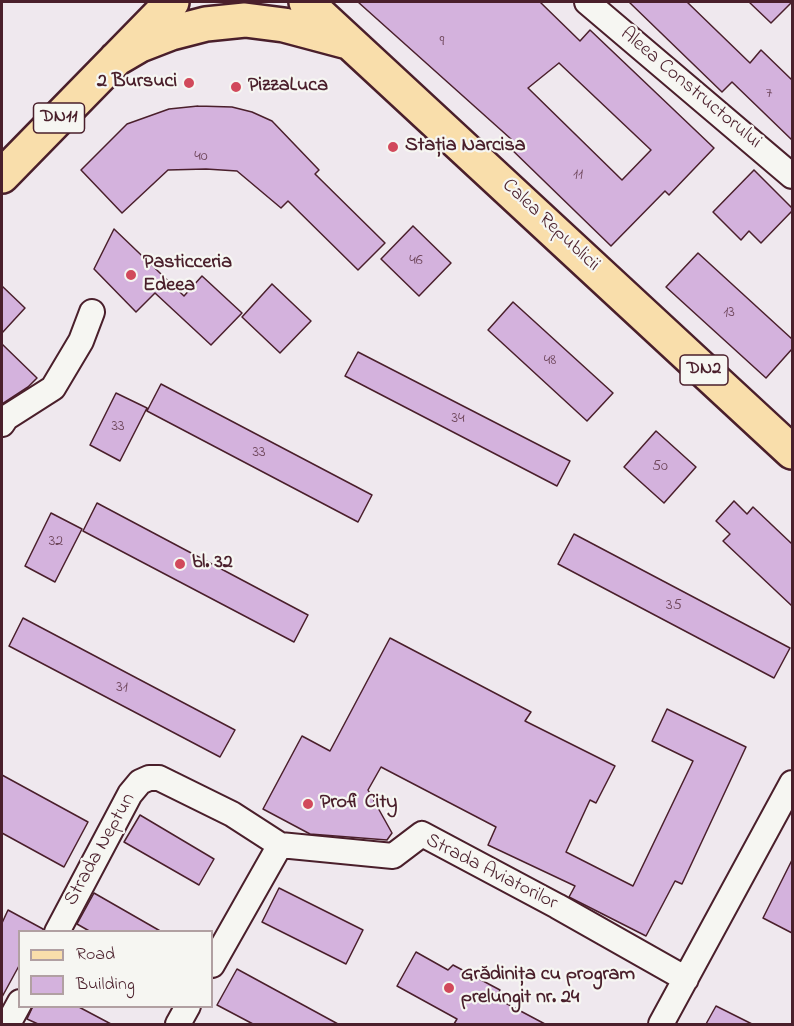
<!DOCTYPE html>
<meta charset="utf-8">
<style>
body{margin:0}
#map{position:relative;width:794px;height:1026px;overflow:hidden;background:#efe8ee;font-family:"Indie Flower",sans-serif}
canvas{display:block}
.frame{position:absolute;inset:0;border:3px solid #4a1f2b;pointer-events:none}
.legend{position:absolute;left:18px;top:930px;width:195px;height:78px;box-sizing:border-box;background:#f6f6f2;border:2px solid #b1a0a2;margin:0;padding:8px 10px;list-style:none;font-size:18px;color:#4a1f2b}
.legend li{display:flex;align-items:center;gap:12px;height:30px}
.legend b{width:30px;border:2px solid #b1a0a2}
</style>
<div id="map">
<canvas width="794" height="1026"></canvas>
<div class="frame"></div>
<ul class="legend">
<li><b style="height:8px;background:#f9deab"></b>Road</li>
<li><b style="height:16px;background:#d4b2dd"></b>Building</li>
</ul>
</div>
<script>
const c = document.querySelector('canvas').getContext('2d');
c.lineJoin = 'round';
function paint(path, color) {
  c.fillStyle = color;
  c.fill(path, 'evenodd');
}
function shape(rows) {
  const path = new Path2D();
  for (const r of rows) {
    path.moveTo(r[0], r[1]);
    for (let i = 2; i < r.length; i += 2) path.lineTo(r[i], r[i + 1]);
  }
  return path;
}
function trace(path, color, width, dash) {
  c.strokeStyle = color;
  c.lineWidth = width;
  c.lineCap = dash ? 'butt' : 'round';
  c.setLineDash(dash || []);
  c.stroke(path);
}
function drawText(font, color, halo, rows, align = 'center') {
  c.font = font + ' "Indie Flower",sans-serif';
  c.lineWidth = 4.5;
  c.setLineDash([]);
  c.textBaseline = 'middle';
  c.strokeStyle = halo;
  c.fillStyle = color;
  for (const [text, x, y, turn = 0] of rows) {
    c.save();
    c.translate(x, y);
    c.rotate((+turn || 0) * Math.PI / 180);
    c.textAlign = isNaN(turn) ? turn : align;
    if (halo) c.strokeText(text, 0, 0);
    c.fillText(text, 0, 0);
    c.restore();
  }
}
const building = shape([
 [358,2,540,2,580,41,590,30,714,148,669,195,665,191,611,246,506,144,511,139,358,2],
 [559,63,651,150,622,180,528,88,559,63],
 [629,2,687,2,750,63,761,50,792,80,792,140,732,82,722,92,629,2],
 [749,2,792,2,771,23,749,2],
 [198,106,232,107,252,112,272,121,319,170,315,174,385,243,358,270,288,201,281,208,237,171,206,169,168,170,122,213,81,170,127,124,169,109,198,106],
 [754,170,792,208,792,211,761,243,749,231,741,240,713,212,754,170],
 [413,226,451,263,419,296,381,259,413,226],
 [114,229,184,296,202,276,242,313,211,345,155,293,136,312,94,269,114,229],
 [698,253,792,339,792,349,766,378,666,287,698,253],
 [272,284,311,321,280,353,242,317,272,284],
 [2,286,25,308,2,333,2,286],
 [513,302,613,393,587,421,488,330,513,302],
 [2,344,37,378,28,387,2,404,2,344],
 [358,352,570,461,557,486,345,376,358,352],
 [161,384,372,495,358,522,147,411,161,384],
 [116,393,147,408,120,461,90,445,116,393],
 [656,431,696,467,664,503,624,467,656,431],
 [734,501,747,514,753,507,792,544,792,606,723,541,730,534,716,521,734,501],
 [97,503,308,615,294,642,83,531,97,503],
 [51,513,82,529,55,582,25,566,51,513],
 [574,534,790,648,774,678,558,564,574,534],
 [23,618,235,730,220,757,9,646,23,618],
 [390,638,531,712,525,721,615,766,596,803,590,800,566,852,633,886,693,761,652,741,667,709,746,747,682,884,675,881,646,936,569,897,575,886,488,845,496,827,381,767,368,790,392,833,387,840,310,834,263,809,302,736,330,751,390,638],
 [2,775,88,822,64,867,2,833,2,775],
 [140,815,214,859,199,885,124,842,140,815],
 [792,860,792,933,763,918,792,860],
 [279,888,363,930,346,964,262,922,279,888],
 [94,893,162,932,91,932,77,924,94,893],
 [8,910,43,929,43,932,20,932,20,964,2,997,2,923,8,910],
 [416,952,448,970,453,965,500,990,496,998,545,1024,454,1024,457,1019,397,986,416,952],
 [237,969,338,1024,253,1024,217,1005,237,969],
 [33,1006,77,1006,111,1024,38,1024,27,1019,33,1006],
 [716,1006,752,1024,706,1024,716,1006]
]);
paint(building, '#d4b2dd');
trace(building, '#4a1f2b', 1.5);
const minor = shape([
 [587,2,792,176],
 [2,424,6,418,53,388,81,341,92,312],
 [57,932,130,794,140,782,149,778,159,778,232,814,280,845,393,856,422,834,557,906,686,979],
 [212,965,280,845],
 [8,1024,20,1002],
 [178,1024,188,1006],
 [661,1024,792,783]
]);
const primary = shape([
 [306,2,792,452],
 [116,59,140,45,171,33,206,24,245,20,284,25,344,41],
 [2,176,172,2]
]);
trace(minor, '#4a1f2b', 28);
trace(primary, '#4a1f2b', 38);
trace(minor, '#f6f6f2', 24);
trace(primary, '#f9deab', 33);
for (const [x, y, r, color] of [
 [189,83,6,"#d1495b"],
 [236,87,6,"#d1495b"],
 [393,147,6,"#d1495b"],
 [131,275,6,"#d1495b"],
 [180,564,6,"#d1495b"],
 [308,804,6,"#d1495b"],
 [449,988,6,"#d1495b"]
]) {
  const dot = new Path2D();
  dot.arc(x, y, r, 0, 2 * Math.PI);
  c.fillStyle = color;
  c.fill(dot);
  trace(dot, '#f6f6f2', 2);
}
drawText('16px', '#6c4458', null, [
 ["9",442,42],
 ["7",769,94],
 ["40",201,157],
 ["11",578,175],
 ["46",416,261],
 ["13",729,313],
 ["48",550,361],
 ["34",458,419],
 ["33",118,427],
 ["33",259,453],
 ["50",660,467],
 ["32",56,542],
 ["35",674,606],
 ["31",122,688]
]);
for (const [x, y, w] of [
 [59,118,51],
 [704,370,48]
]) {
  const box = new Path2D();
  box.roundRect(x - w / 2, y - 15, w, 30, 4.5);
  c.fillStyle = '#f6f6f2';
  c.fill(box);
  trace(box, '#4a1f2b', 1.5);
}
drawText('bold 18px', '#4a1f2b', null, [
 ["DN11",59,118],
 ["DN2",704,370]
]);
drawText('bold 20px', '#4a1f2b', '#f6f6f2', [
 ["2 Bursuci",177,83,"right"],
 ["PizzaLuca",248,87],
 ["Stația Narcisa",405,147],
 ["Pasticceria",143,264],
 ["Edeea",143,287],
 ["bl. 32",192,564],
 ["Profi City",320,804],
 ["Grădinița cu program",461,976],
 ["prelungit nr. 24",461,999]
], 'left');
drawText('20px', '#4a1f2b', '#f6f6f2', [
 ["Aleea Constructorului",690,89,40],
 ["Calea Republicii",550,226,43],
 ["Strada Neptun",101,850,-61],
 ["Strada Aviatorilor",491,873,27]
]);
</script>
